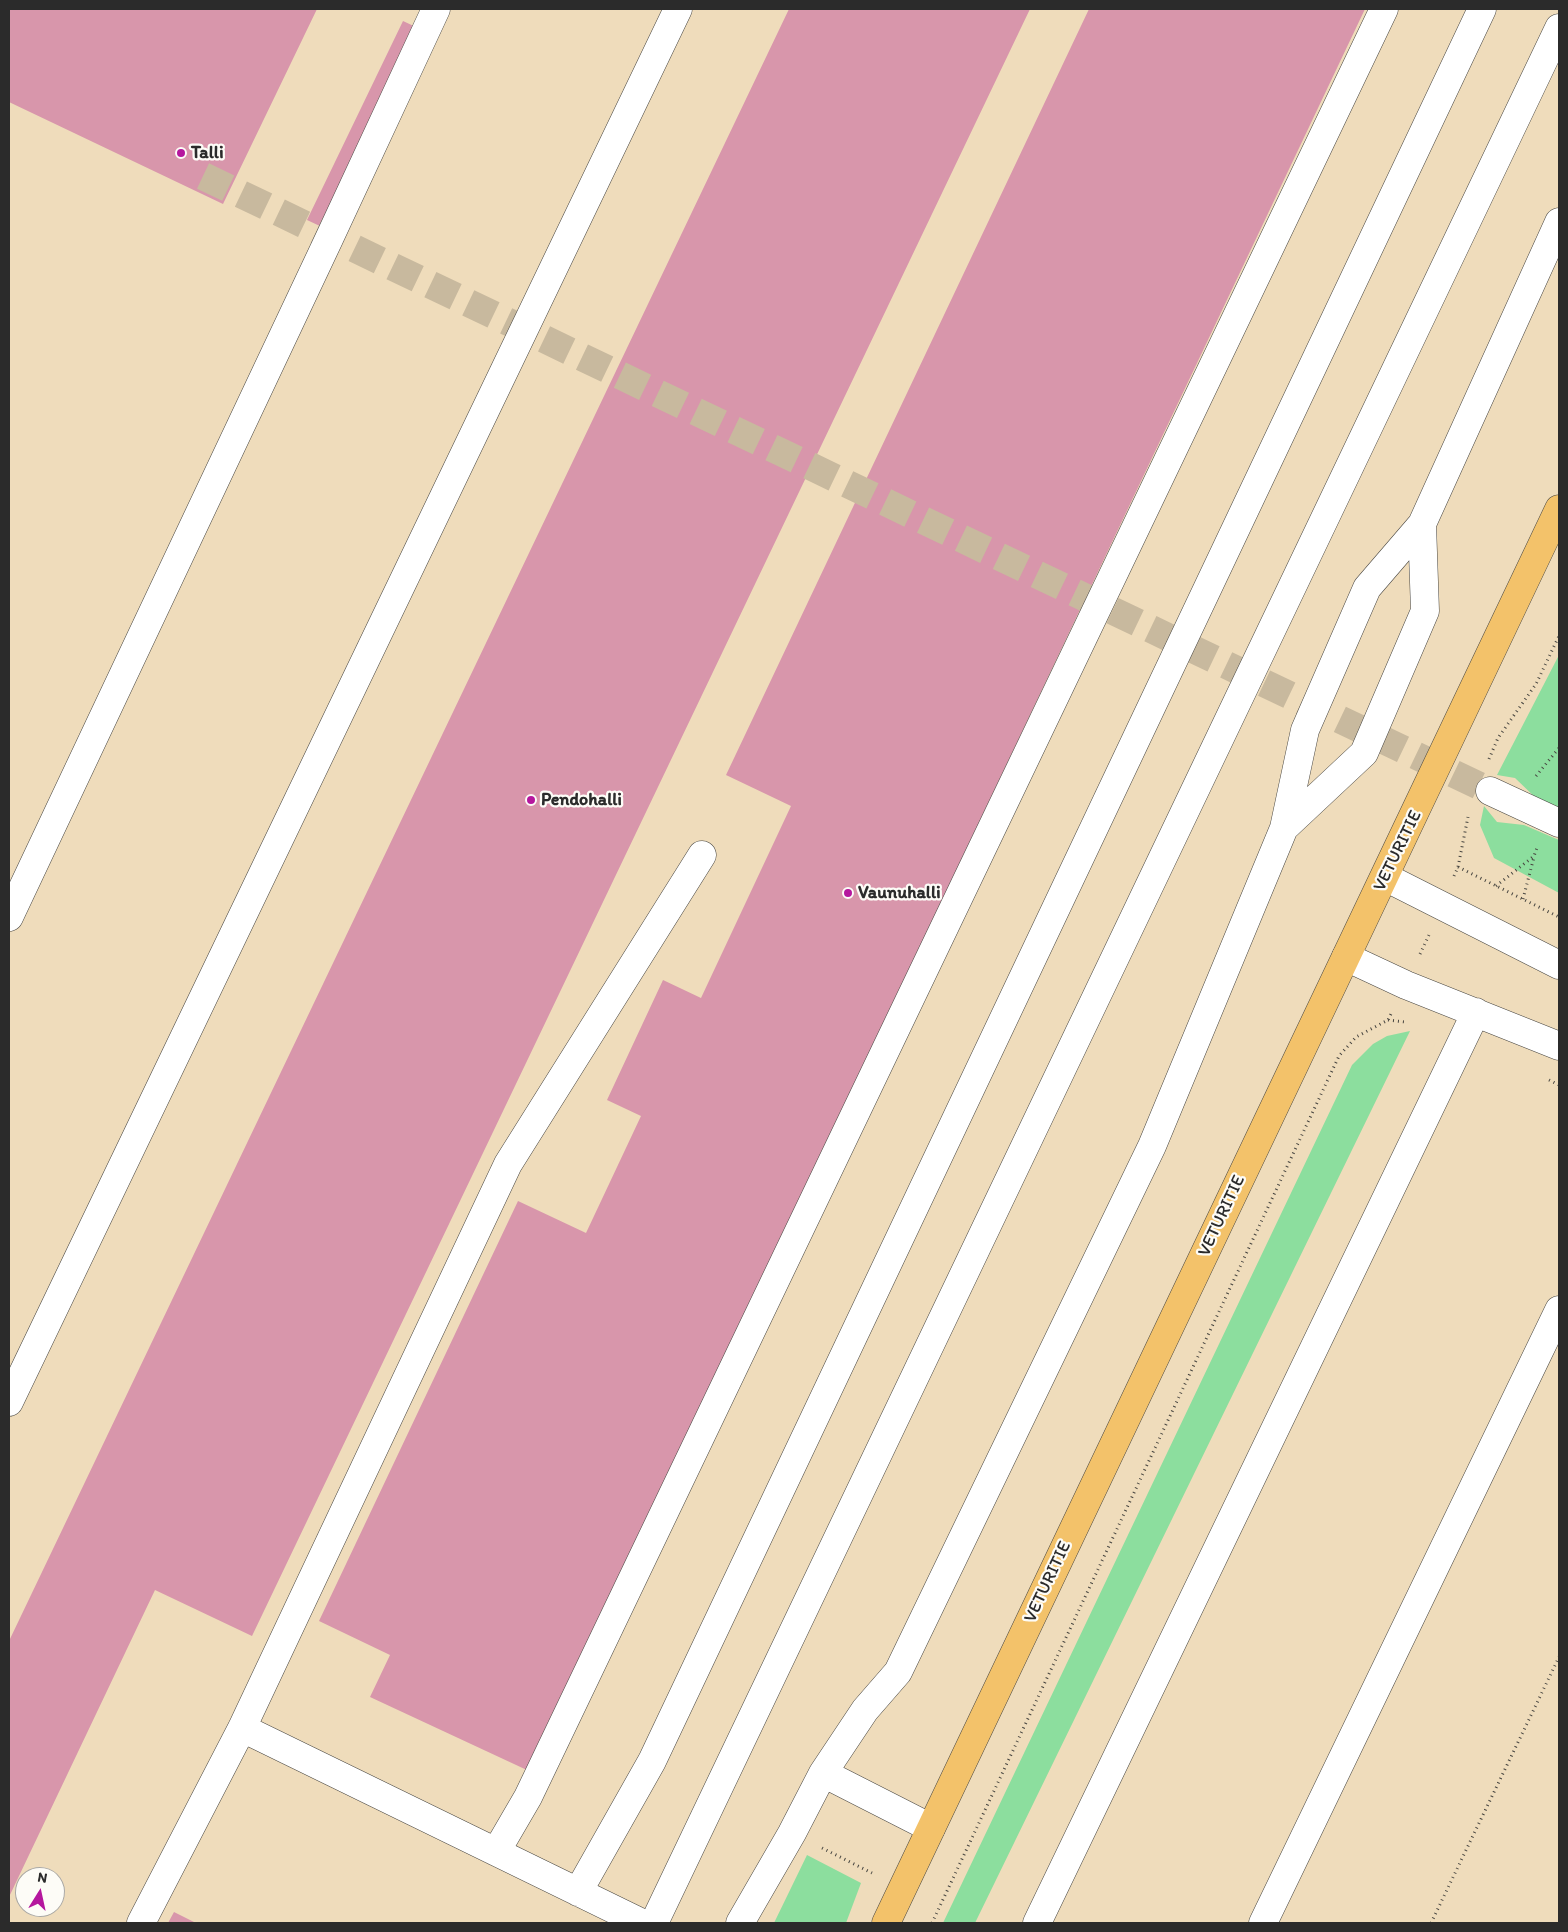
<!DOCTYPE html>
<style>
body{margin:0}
#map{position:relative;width:1568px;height:1932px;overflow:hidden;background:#efdcbb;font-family:Itim,sans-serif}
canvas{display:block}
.frame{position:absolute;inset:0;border:10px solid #2b2b2b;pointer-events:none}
.north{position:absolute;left:15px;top:1867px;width:50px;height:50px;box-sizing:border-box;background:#fdfcf7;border:1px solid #a9a8a5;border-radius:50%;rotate:10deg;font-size:14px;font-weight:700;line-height:20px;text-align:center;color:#2b2b2b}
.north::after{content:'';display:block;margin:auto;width:18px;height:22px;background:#b5179e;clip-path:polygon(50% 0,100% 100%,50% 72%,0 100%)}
</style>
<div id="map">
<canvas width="1568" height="1932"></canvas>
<div class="frame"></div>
<div class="north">N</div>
</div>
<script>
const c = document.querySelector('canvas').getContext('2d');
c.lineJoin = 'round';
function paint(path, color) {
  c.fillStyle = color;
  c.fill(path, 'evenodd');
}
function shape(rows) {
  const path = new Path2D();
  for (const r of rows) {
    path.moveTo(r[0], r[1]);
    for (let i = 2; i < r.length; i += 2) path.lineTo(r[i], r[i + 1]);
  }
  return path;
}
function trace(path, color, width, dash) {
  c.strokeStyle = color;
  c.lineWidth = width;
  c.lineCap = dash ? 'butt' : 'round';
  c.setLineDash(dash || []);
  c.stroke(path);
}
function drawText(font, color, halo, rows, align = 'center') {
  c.font = font + ' Itim,sans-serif';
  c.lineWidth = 4.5;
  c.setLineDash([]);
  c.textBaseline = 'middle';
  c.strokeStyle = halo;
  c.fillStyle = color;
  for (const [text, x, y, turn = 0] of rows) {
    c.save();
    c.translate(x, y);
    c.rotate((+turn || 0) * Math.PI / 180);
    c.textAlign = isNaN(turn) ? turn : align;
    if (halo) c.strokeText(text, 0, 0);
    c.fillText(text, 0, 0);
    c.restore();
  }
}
paint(shape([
 [1559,655,1559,812,1541,803,1515,778,1497,775],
 [1484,806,1497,822,1524,825,1559,840,1559,893,1494,858,1480,825],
 [1410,1031,975,1923,943,1923,1352,1065,1373,1044,1387,1036],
 [807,1855,861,1883,846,1923,774,1923]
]), '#8cde9e');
paint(shape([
 [9,9,317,9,223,204,9,102],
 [789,9,1030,9,252,1636,155,1590,9,1897,9,1641],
 [1089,9,1365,9,529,1771,370,1697,390,1655,319,1621,518,1201,586,1233,641,1116,607,1100,663,980,701,998,791,806,726,775],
 [403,21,418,28,322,227,307,220],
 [174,1912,196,1923,168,1923]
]), '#d896ab');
trace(shape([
 [203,176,1490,791]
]), '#c8b99e', 28, [28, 14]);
const minor = shape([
 [1490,791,1559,823],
 [1284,828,1364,753,1425,611,1422,524],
 [1385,877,1559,965],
 [9,917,328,241,436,9],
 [1346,957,1406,985,1559,1046],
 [9,1402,678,9],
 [242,1728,642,1923],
 [823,1773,931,1828],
 [496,1852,528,1797,1384,9],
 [578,1892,652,1761,1482,9],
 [141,1923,242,1728,508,1164,702,855],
 [654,1923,1559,28],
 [740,1923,792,1833,823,1773,865,1710,898,1672,1152,1146,1284,828,1305,730,1367,588,1422,524,1559,222],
 [1037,1923,1476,1012],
 [1263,1923,1559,1310]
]);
const major = shape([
 [886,1923,1559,509]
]);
trace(minor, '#484641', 29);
trace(major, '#484641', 29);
trace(shape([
 [1489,759,1498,738,1536,684,1559,636],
 [1536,776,1559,748],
 [1458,867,1559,917],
 [1454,876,1458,867,1468,817],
 [1496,886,1534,856,1537,848],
 [1523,899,1534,857],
 [1420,954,1429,935],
 [1388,1020,1405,1022],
 [1549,1080,1559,1085],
 [822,1848,872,1873],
 [932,1923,1339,1056,1356,1037,1388,1020,1391,1014],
 [1431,1923,1559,1657]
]), '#484641', 3, [1, 4]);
trace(minor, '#fff', 28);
trace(major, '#f3c26a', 28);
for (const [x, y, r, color] of [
 [181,153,5,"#b5179e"],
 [531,800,5,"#b5179e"],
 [848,893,5,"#b5179e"]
]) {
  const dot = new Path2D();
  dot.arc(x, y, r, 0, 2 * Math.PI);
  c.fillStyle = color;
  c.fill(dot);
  trace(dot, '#fdfcf7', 2);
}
drawText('bold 18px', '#2b2b2b', '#fdfcf7', [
 ["Talli",191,153],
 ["Pendohalli",541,800],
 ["Vaunuhalli",858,893]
], 'left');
drawText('18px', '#2b2b2b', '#fdfcf7', [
 ["VETURITIE",1398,851,-64],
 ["VETURITIE",1222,1216,-65],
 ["VETURITIE",1048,1582,-65]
]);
</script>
